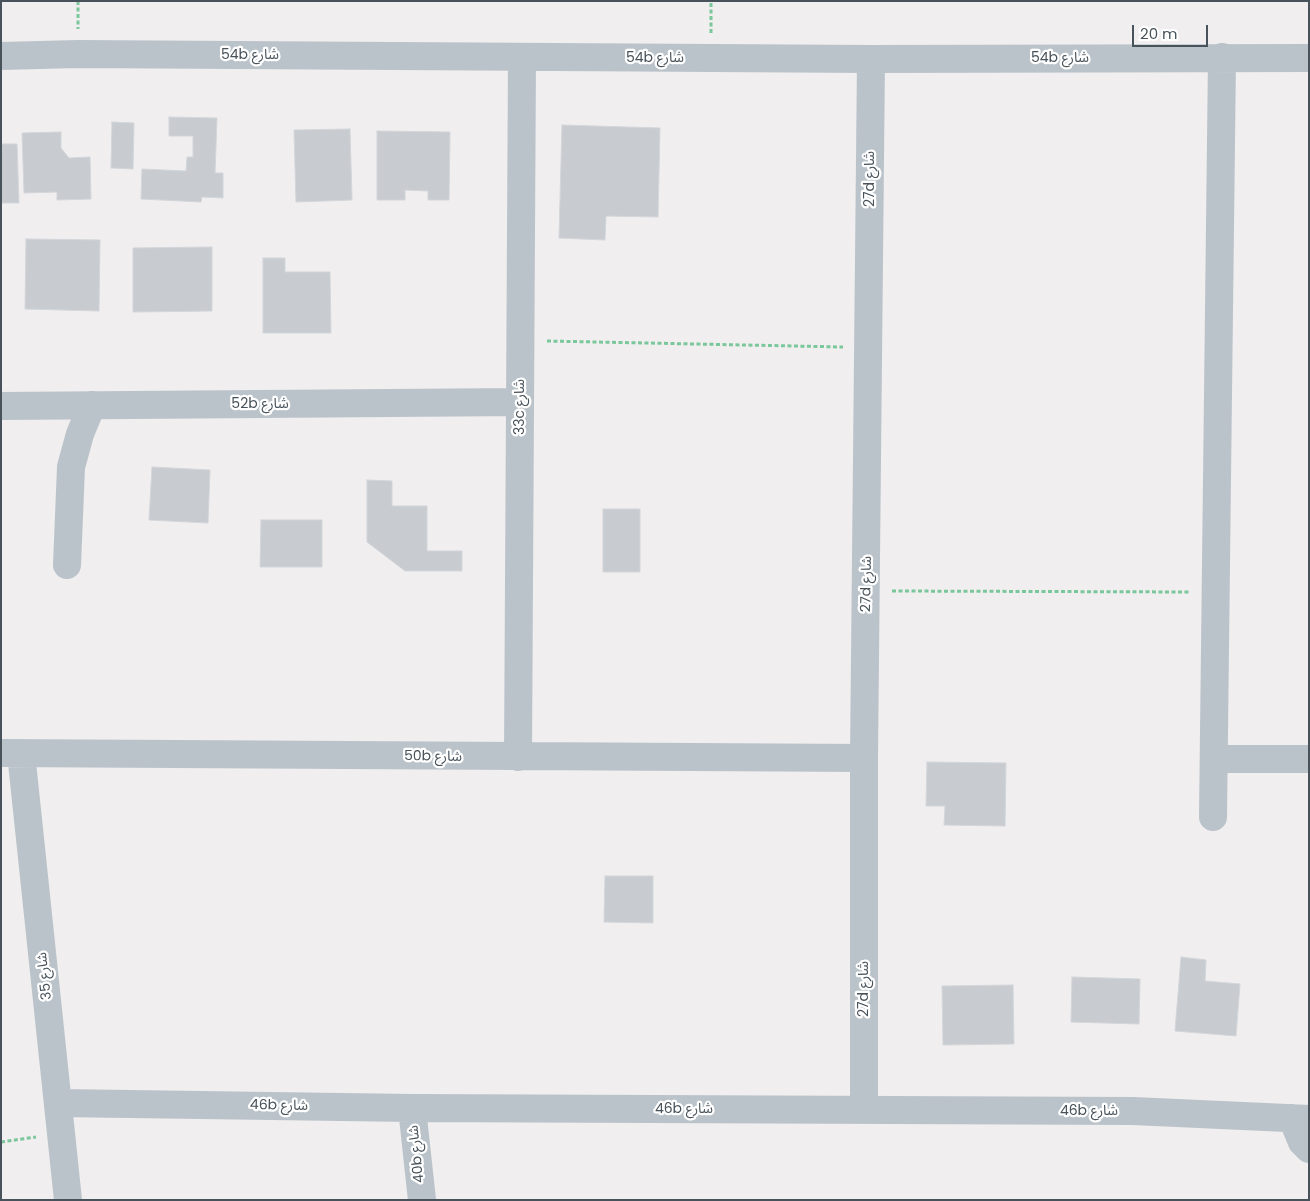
<!DOCTYPE html>
<meta charset="utf-8">
<style>
body{margin:0}
#map{position:relative;width:1310px;height:1201px;overflow:hidden;background:#f0eeee;font-family:Poppins,sans-serif}
canvas{display:block}
.frame{position:absolute;inset:0;border:2px solid #47525a;pointer-events:none}
.scale{position:absolute;left:1132px;top:25px;width:76px;height:22px;box-sizing:border-box;border:2px solid #47525a;border-top:0;padding-left:6px;font-size:15px;line-height:18px;white-space:nowrap;color:#47525a;-webkit-text-stroke:4px #fff;paint-order:stroke}
</style>
<div id="map">
<canvas width="1310" height="1201"></canvas>
<div class="frame"></div>
<div class="scale">20 m</div>
</div>
<script>
const c = document.querySelector('canvas').getContext('2d');
c.lineJoin = 'round';
function paint(path, color) {
  c.fillStyle = color;
  c.fill(path, 'evenodd');
}
function shape(rows) {
  const path = new Path2D();
  for (const r of rows) {
    path.moveTo(r[0], r[1]);
    for (let i = 2; i < r.length; i += 2) path.lineTo(r[i], r[i + 1]);
  }
  return path;
}
function trace(path, color, width, dash) {
  c.strokeStyle = color;
  c.lineWidth = width;
  c.lineCap = dash ? 'butt' : 'round';
  c.setLineDash(dash || []);
  c.stroke(path);
}
function drawText(font, color, halo, rows, align = 'center') {
  c.font = font + ' Poppins,"Noto Sans Arabic",sans-serif';
  c.lineWidth = 4.5;
  c.setLineDash([]);
  c.textBaseline = 'middle';
  c.strokeStyle = halo;
  c.fillStyle = color;
  for (const [text, x, y, turn = 0] of rows) {
    c.save();
    c.translate(x, y);
    c.rotate((+turn || 0) * Math.PI / 180);
    c.textAlign = isNaN(turn) ? turn : align;
    if (halo) c.strokeText(text, 0, 0);
    c.fillText(text, 0, 0);
    c.restore();
  }
}
const building = shape([
 [169,117,217,118,215,173,223,173,223,198,202,197,201,202,141,199,142,169,186,171,187,157,193,157,193,136,169,136,169,117],
 [112,122,134,123,133,169,111,168,112,122],
 [562,125,660,128,658,217,606,216,605,240,559,238,562,125],
 [350,129,352,200,296,202,294,130,350,129],
 [377,131,450,132,449,200,428,200,428,191,405,190,405,200,377,200,377,131],
 [61,132,61,148,69,158,90,157,91,199,57,200,57,192,24,193,22,133,61,132],
 [1,144,17,144,19,203,1,203,1,144],
 [26,239,100,240,99,311,25,309,26,239],
 [212,247,212,311,133,312,133,248,212,247],
 [263,258,285,258,285,272,330,272,331,333,263,333,263,258],
 [152,467,210,470,208,523,149,520,152,467],
 [367,480,392,481,392,506,427,506,427,551,462,551,462,571,405,571,367,542,367,480],
 [603,509,640,509,640,572,603,572,603,509],
 [261,520,322,520,322,567,260,567,261,520],
 [927,762,1006,763,1005,826,944,825,945,806,926,806,927,762],
 [605,876,653,876,653,923,604,922,605,876],
 [1181,957,1206,960,1205,981,1240,984,1236,1036,1175,1031,1181,957],
 [1072,977,1140,979,1139,1024,1071,1022,1072,977],
 [1013,985,1014,1044,943,1045,942,986,1013,985]
]);
paint(building, '#c8cbd0');
trace(building, '#d2d5d9', 1);
trace(shape([
 [78,1,78,29],
 [711,33,711,1],
 [547,341,843,347],
 [892,591,1191,592],
 [1,1142,36,1137]
]), '#7ac79c', 3, [4, 2.5]);
trace(shape([
 [1,56,78,54,871,59,1309,58],
 [1,406,520,402],
 [67,565,71,467,80,434,92,405],
 [1,753,864,758],
 [21,753,68,1200],
 [518,757,522,57],
 [1215,759,1309,759],
 [1213,817,1222,57],
 [59,1103,412,1108,1133,1111,1309,1119],
 [412,1108,422,1200],
 [864,1109,864,758,871,59],
 [1292,1118,1302,1142,1309,1149]
]), '#bac3ca', 28);
drawText('14px', '#47525a', '#fff', [
 ["54b شارع",250,55],
 ["54b شارع",655,58],
 ["54b شارع",1060,58],
 ["27d شارع",870,179,-90],
 ["52b شارع",260,404],
 ["33c شارع",520,407,-90],
 ["27d شارع",867,584,-89],
 ["50b شارع",433,757,1],
 ["شارع 35",45,976,-96],
 ["27d شارع",864,989,-90],
 ["46b شارع",279,1106,1],
 ["46b شارع",684,1109],
 ["46b شارع",1089,1111],
 ["40b شارع",417,1154,-96]
]);
</script>
